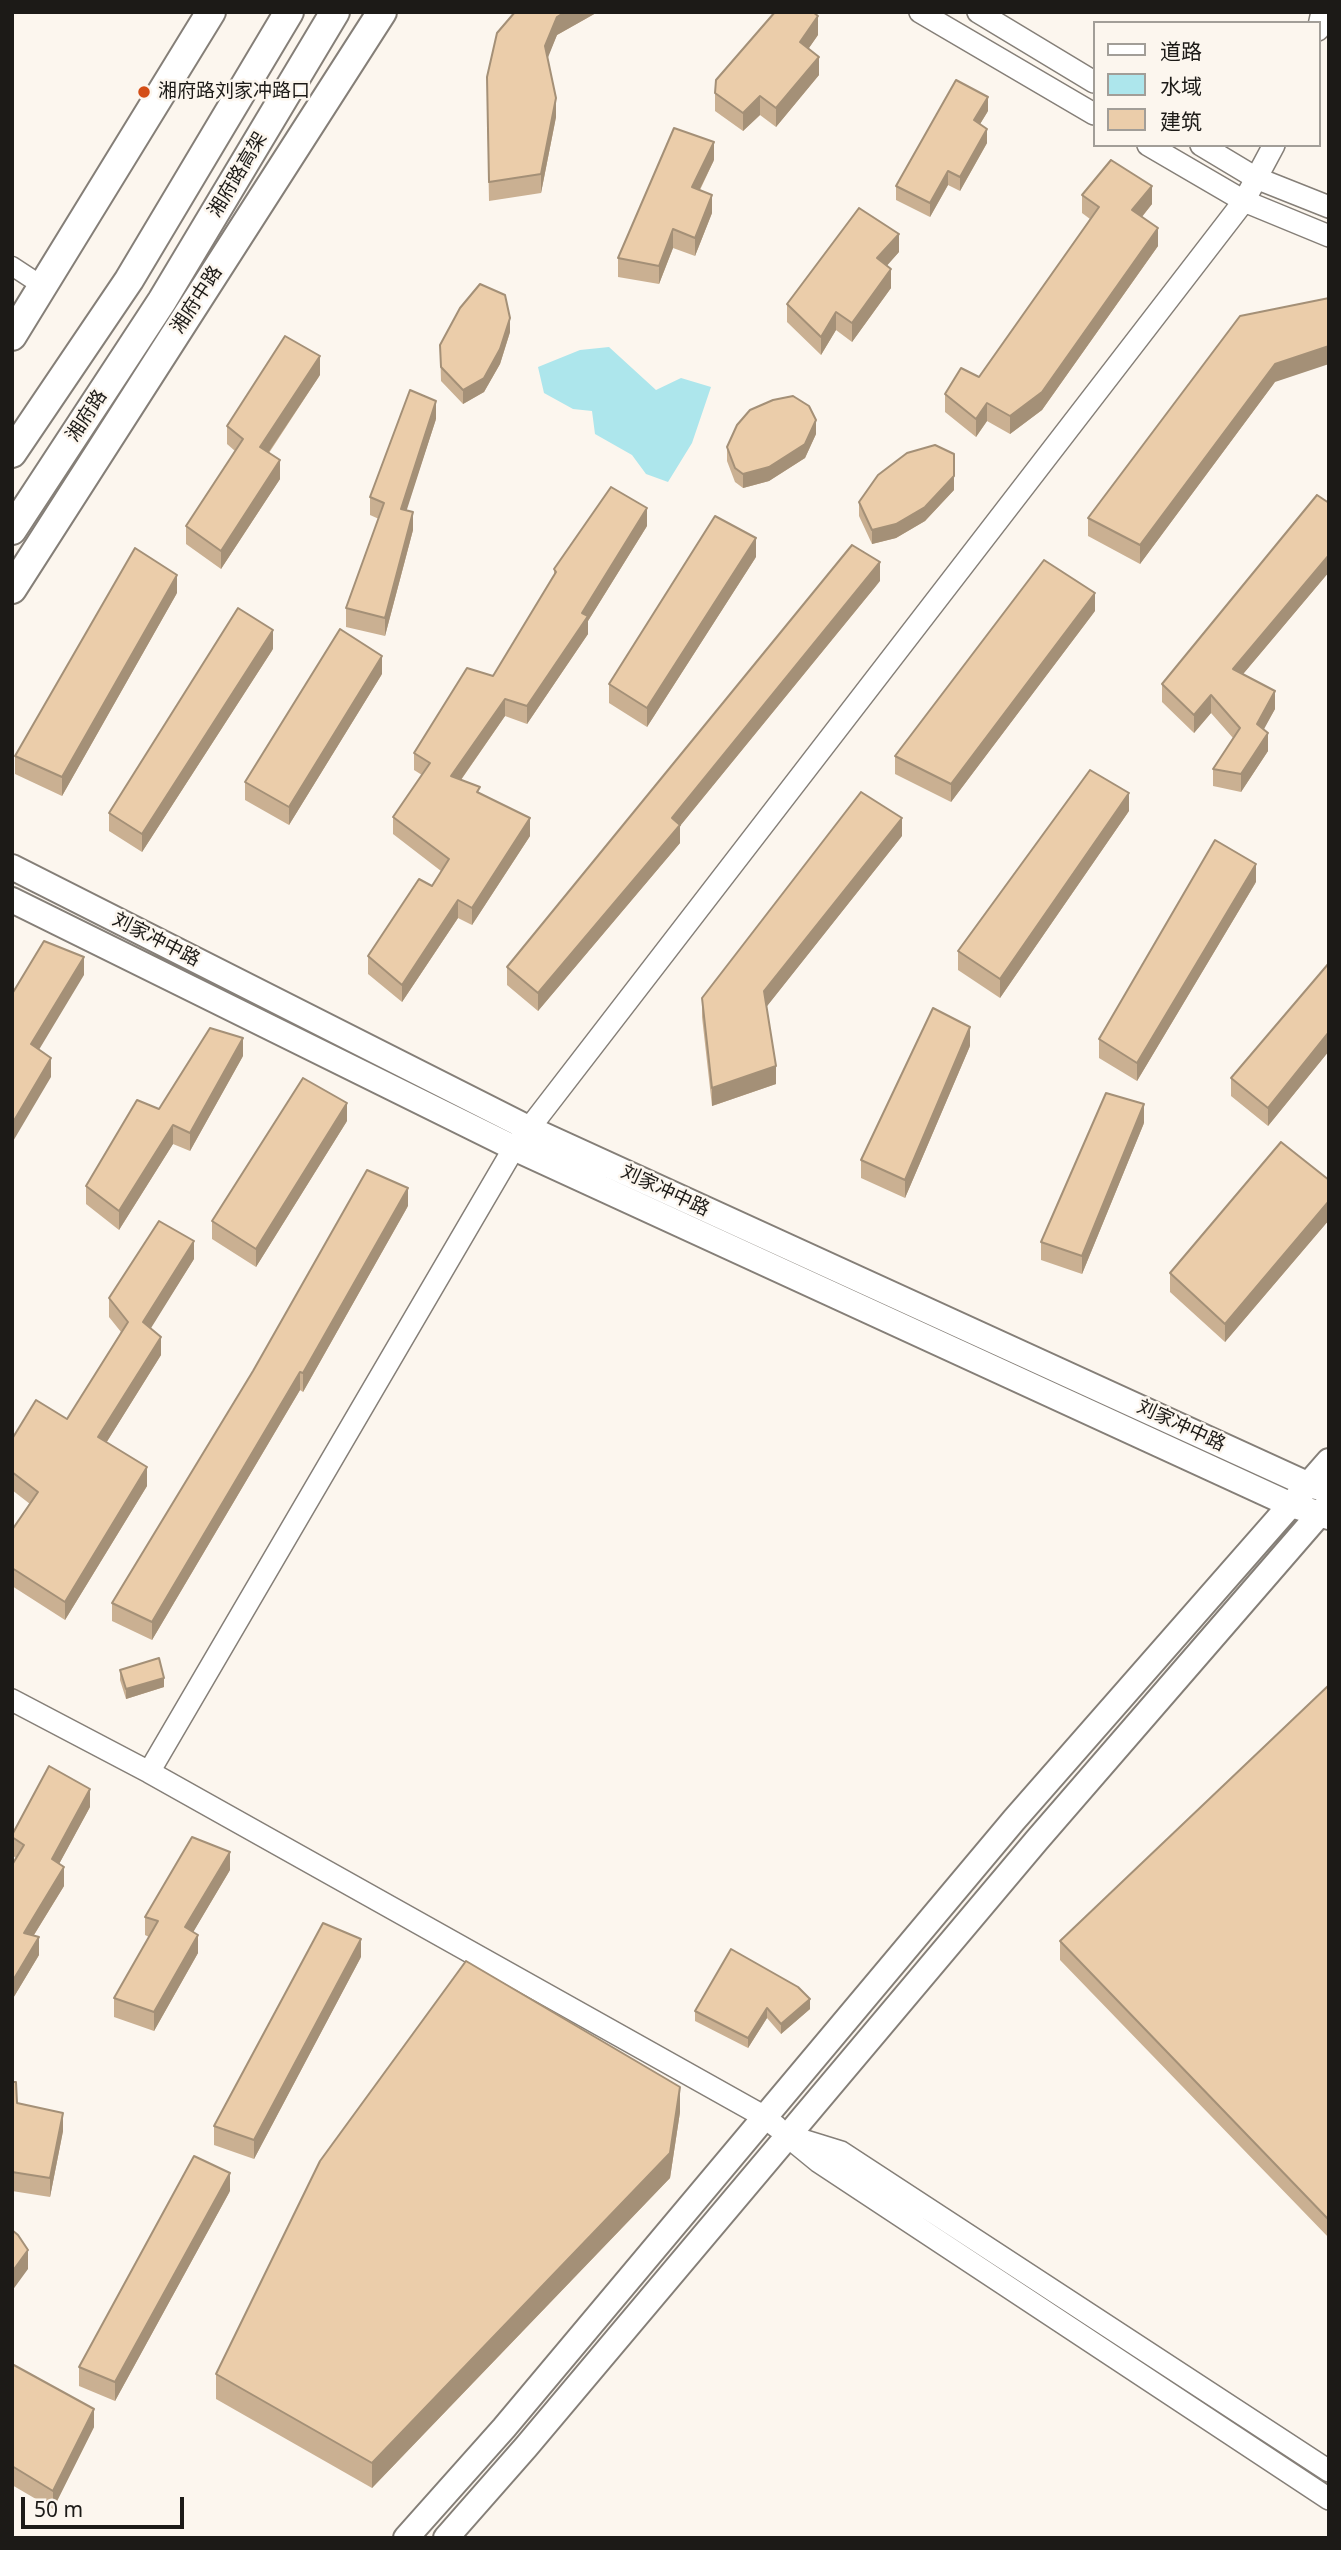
<!DOCTYPE html>
<meta charset="utf-8">
<style>
body{margin:0}
#map{position:relative;width:1341px;height:2550px;overflow:hidden;background:#fcf6ee;font-family:"Noto Sans","Noto Sans SC",sans-serif}
canvas{display:block}
.frame{position:absolute;inset:0;border:14px solid #1c1a17;pointer-events:none}
.legend{position:absolute;left:1093px;top:21px;width:228px;height:126px;box-sizing:border-box;background:#fcf6ee;border:2px solid #a29e98;margin:0;padding:9px 12px;list-style:none;font-size:21px;color:#1c1a17}
.legend li{display:flex;align-items:center;gap:14px;height:35px}
.legend b{width:35px;border:2px solid #a29e98}
.scale{position:absolute;left:21px;top:2497px;width:163px;height:32px;box-sizing:border-box;border:4px solid #1c1a17;border-top:0;padding-left:9px;font-size:21px;line-height:24px;white-space:nowrap;color:#1c1a17;-webkit-text-stroke:5px #fcf6ee;paint-order:stroke}
</style>
<div id="map">
<canvas width="1341" height="2550"></canvas>
<div class="frame"></div>
<ul class="legend">
<li><b style="height:9px;background:#fff"></b>道路</li>
<li><b style="height:19px;background:#ade6ec"></b>水域</li>
<li><b style="height:19px;background:#ebcdaa"></b>建筑</li>
</ul>
<div class="scale">50 m</div>
</div>
<script>
const c = document.querySelector('canvas').getContext('2d');
c.lineJoin = 'round';
function paint(path, color) {
  c.fillStyle = color;
  c.fill(path, 'evenodd');
}
function shape(rows) {
  const path = new Path2D();
  for (const r of rows) {
    path.moveTo(r[0], r[1]);
    for (let i = 2; i < r.length; i += 2) path.lineTo(r[i], r[i + 1]);
  }
  return path;
}
function trace(path, color, width, dash) {
  c.strokeStyle = color;
  c.lineWidth = width;
  c.lineCap = dash ? 'butt' : 'round';
  c.setLineDash(dash || []);
  c.stroke(path);
}
function drawText(font, color, halo, rows, align = 'center') {
  c.font = font + ' "Noto Sans","Noto Sans SC",sans-serif';
  c.lineWidth = 5;
  c.setLineDash([]);
  c.textBaseline = 'middle';
  c.strokeStyle = halo;
  c.fillStyle = color;
  for (const [text, x, y, turn = 0] of rows) {
    c.save();
    c.translate(x, y);
    c.rotate((+turn || 0) * Math.PI / 180);
    c.textAlign = isNaN(turn) ? turn : align;
    if (halo) c.strokeText(text, 0, 0);
    c.fillText(text, 0, 0);
    c.restore();
  }
}
paint(shape([
 [609,347,656,390,681,378,711,387,692,443,668,482,646,474,632,455,595,434,592,411,573,409,544,393,538,367,580,350]
]), '#ade6ec');
const minor = shape([
 [12,266,44,287]
]);
const tertiary = shape([
 [920,12,1094,114],
 [978,12,1094,82],
 [1318,30,1322,12],
 [1148,145,1244,201,1329,236],
 [1201,145,1256,178,1329,207],
 [12,1700,149,1772,763,2116,777,2127],
 [149,1772,514,1148,1244,201,1274,145],
 [1329,2471,841,2152,786,2135,819,2162,1329,2499]
]);
const secondary = shape([
 [12,867,528,1128,1309,1485,1329,1490],
 [12,900,514,1148,1289,1504,1329,1517],
 [406,2538,504,2428,1014,1820,1329,1461],
 [446,2538,526,2447,1037,1840,1329,1503]
]);
const primary = shape([
 [12,336,211,12],
 [12,589,382,12]
]);
const trunk = shape([
 [12,453,129,280,289,12],
 [12,530,162,301,335,12]
]);
trace(minor, '#857f78', 21);
trace(tertiary, '#857f78', 24);
trace(secondary, '#857f78', 28);
trace(primary, '#857f78', 32);
trace(trunk, '#857f78', 32);
trace(minor, '#fff', 18);
trace(tertiary, '#fff', 21);
trace(secondary, '#fff', 24);
trace(primary, '#fff', 28);
trace(trunk, '#fff', 28);
paint(shape([
 [515,12,602,12,596,13,557,35,547,58,556,117,541,193,489,201,487,96],
 [818,35,808,49,819,75,776,127,760,115,743,131,715,111,715,93],
 [988,111,980,124,987,143,960,191,948,185,930,217,896,200,896,186],
 [714,160,700,190,712,213,695,256,673,248,659,284,618,277,618,258],
 [1082,195,1152,204,1142,217,1158,246,1042,410,1010,434,987,421,976,437,945,412,945,394,979,377,1090,219,1082,213],
 [899,252,886,266,891,288,852,342,836,330,821,355,787,322,787,304],
 [510,332,500,364,484,392,463,404,441,381,440,345],
 [320,375,269,453,280,479,221,569,186,544,186,526,235,451,227,444,227,426],
 [1275,382,1140,564,1088,536,1088,518],
 [436,419,406,510,413,530,385,636,346,627,346,608,379,519,370,515,370,497],
 [816,434,805,458,769,481,743,488,735,482,727,461,727,447],
 [954,490,925,521,896,538,872,544,859,516,859,502],
 [1329,503,1329,572,1243,674,1275,709,1263,729,1268,751,1241,792,1213,786,1213,769,1233,738,1211,713,1194,733,1162,702,1162,684],
 [647,526,588,621,588,634,527,724,505,716,461,780,480,793,530,836,472,925,458,918,402,1002,368,974,368,956,432,886,441,871,393,834,393,817,422,775,414,770,414,753,493,676,554,576,554,569],
 [756,557,647,727,609,703,609,684],
 [880,581,680,826,680,843,538,1011,507,985,507,967],
 [177,593,62,796,15,774,15,756],
 [1095,611,951,802,895,774,895,756],
 [273,649,142,852,109,831,109,813],
 [382,674,289,825,245,800,245,782],
 [1129,811,1000,998,958,970,958,951],
 [902,836,766,1007,776,1084,712,1106,702,1017,702,998],
 [1256,882,1137,1081,1099,1058,1099,1039],
 [1329,963,1329,1051,1268,1126,1231,1096,1231,1078],
 [970,1046,905,1198,861,1178,861,1160],
 [243,1056,190,1151,173,1144,119,1230,86,1204,86,1186,159,1109],
 [347,1121,256,1267,212,1239,212,1221],
 [1144,1123,1082,1274,1041,1260,1041,1242],
 [1329,1180,1329,1220,1225,1342,1170,1292,1170,1273],
 [408,1206,303,1392,300,1390,152,1640,112,1621,112,1603],
 [194,1259,150,1328,161,1355,106,1443,147,1486,65,1620,12,1586,12,1530,30,1504,12,1490,12,1439,67,1419,121,1332,109,1317,109,1298],
 [120,1670,164,1687,126,1699,120,1680],
 [1329,1685,1329,2238,1060,1960,1060,1941],
 [90,1807,59,1864,64,1886,34,1935,39,1955,12,2000,12,1865,16,1858,12,1855,12,1835],
 [230,1870,193,1932,198,1953,154,2031,114,2017,114,1998,149,1937,145,1935,145,1917],
 [361,1957,254,2159,214,2145,214,2126],
 [810,1999,810,2009,781,2034,767,2018,748,2048,695,2021,695,2011],
 [12,2082,17,2103,63,2131,50,2197,12,2191],
 [680,2112,670,2178,372,2488,216,2399,216,2374],
 [230,2191,115,2401,79,2386,79,2367],
 [12,2364,94,2427,53,2509,12,2485]
]), '#cab092');
paint(shape([
 [565,12,596,12,596,13,557,35,545,65,545,46,557,17],
 [818,16,818,35,800,61,800,42],
 [819,57,819,75,776,127,776,108],
 [760,96,760,115,743,131,743,113],
 [988,97,988,111,974,134,974,120],
 [556,98,556,117,541,193,541,174],
 [987,129,987,143,960,191,960,177],
 [714,142,714,160,692,205,692,187],
 [948,171,948,185,930,217,930,203],
 [1152,186,1152,204,1132,229,1132,210],
 [712,195,712,213,695,256,695,238],
 [1158,228,1158,246,1042,410,1010,434,1010,416],
 [673,229,673,248,659,284,659,266],
 [899,234,899,252,877,277,877,258],
 [891,269,891,288,852,342,852,323],
 [836,312,836,330,821,355,821,337],
 [510,318,510,332,500,364,484,392,463,404,463,390],
 [1329,346,1329,364,1275,382,1140,564,1140,545,1275,364],
 [320,356,320,375,260,465,260,447],
 [436,401,436,419,401,528,401,509],
 [987,403,987,421,976,437,976,419],
 [816,420,816,434,805,458,769,481,743,488,743,474],
 [280,460,280,479,221,569,221,551],
 [954,476,954,490,925,521,896,538,872,544,872,530],
 [647,508,647,526,588,621,588,634,527,724,527,706,582,613],
 [413,512,413,530,385,636,385,618],
 [756,538,756,557,647,727,647,708],
 [1329,555,1329,572,1233,686,1233,669],
 [880,562,880,581,680,826,680,843,538,1011,538,993,672,818],
 [177,575,177,593,62,796,62,777],
 [1095,593,1095,611,951,802,951,784],
 [273,630,273,649,142,852,142,834],
 [382,656,382,674,289,825,289,807],
 [1275,691,1275,709,1257,742,1257,724],
 [1211,695,1211,713,1194,733,1194,715],
 [505,699,505,716,451,794,451,776],
 [1268,733,1268,751,1241,792,1241,774],
 [1129,793,1129,811,1000,998,1000,979],
 [530,818,530,836,472,925,472,908],
 [902,818,902,836,764,1010,764,991],
 [1256,864,1256,882,1137,1081,1137,1063],
 [458,900,458,918,402,1002,402,985],
 [84,957,84,975,31,1063,31,1044],
 [970,1027,970,1046,905,1198,905,1180],
 [1329,1032,1329,1051,1268,1126,1268,1108],
 [243,1038,243,1056,190,1151,190,1133],
 [51,1058,51,1077,12,1143,12,1124],
 [776,1066,776,1084,712,1106,712,1088],
 [347,1103,347,1121,256,1267,256,1249],
 [1144,1104,1144,1123,1082,1274,1082,1256],
 [173,1125,173,1144,119,1230,119,1211],
 [408,1188,408,1206,303,1392,303,1373],
 [1329,1201,1329,1220,1225,1342,1225,1324],
 [194,1241,194,1259,143,1341,143,1322],
 [161,1337,161,1355,98,1456,98,1437],
 [300,1372,300,1390,152,1640,152,1622],
 [147,1467,147,1486,65,1620,65,1602],
 [164,1678,164,1687,126,1699,126,1689],
 [90,1789,90,1807,52,1877,52,1859],
 [230,1852,230,1870,185,1946,185,1927],
 [64,1867,64,1886,24,1951,24,1933],
 [198,1935,198,1953,154,2031,154,2012],
 [39,1937,39,1955,12,2000,12,1982],
 [361,1939,361,1957,254,2159,254,2140],
 [810,1999,810,2009,781,2034,781,2024],
 [767,2008,767,2018,748,2048,748,2038],
 [680,2087,680,2112,670,2178,372,2488,372,2463],
 [63,2113,63,2131,50,2197,50,2178],
 [230,2173,230,2191,115,2401,115,2382],
 [28,2250,28,2269,12,2291,12,2272],
 [94,2409,94,2427,53,2509,53,2491]
]), '#a49077');
const building = shape([
 [515,12,565,12,557,17,545,46,556,98,541,174,489,182,487,77,497,33,515,12],
 [775,12,813,12,818,16,800,42,819,57,776,108,760,96,743,113,715,93,716,80,775,12],
 [956,80,988,97,974,120,987,129,960,177,948,171,930,203,896,186,956,80],
 [674,128,714,142,692,187,712,195,695,238,673,229,659,266,618,258,674,128],
 [1111,160,1152,186,1132,210,1158,228,1042,392,1010,416,987,403,976,419,945,394,961,368,979,377,1099,207,1082,195,1111,160],
 [859,208,899,234,877,258,891,269,852,323,836,312,821,337,787,304,859,208],
 [480,284,505,295,510,318,500,349,484,378,463,390,441,367,440,345,460,308,480,284],
 [1329,298,1329,346,1275,364,1140,545,1088,518,1240,316,1329,298],
 [285,336,320,356,260,447,280,460,221,551,186,526,243,439,227,426,285,336],
 [410,390,436,401,401,509,413,512,385,618,346,608,384,503,370,497,410,390],
 [793,396,809,406,816,420,805,444,769,467,743,474,735,468,727,447,737,425,750,410,773,400,793,396],
 [935,445,954,454,954,476,925,507,896,524,872,530,859,502,878,475,907,453,935,445],
 [611,487,647,508,582,613,588,616,527,706,505,699,451,776,480,787,477,792,530,818,472,908,458,900,402,985,368,956,419,879,432,886,449,859,393,817,430,763,414,753,467,668,493,676,556,572,554,569,611,487],
 [1317,495,1329,503,1329,555,1233,669,1275,691,1257,724,1268,733,1241,774,1213,769,1240,728,1211,695,1194,715,1162,684,1317,495],
 [715,516,756,538,647,708,609,684,715,516],
 [852,545,880,562,672,818,680,825,538,993,507,967,852,545],
 [135,548,177,575,62,777,15,756,135,548],
 [1044,560,1095,593,951,784,895,756,1044,560],
 [238,608,273,630,142,834,109,813,238,608],
 [340,629,382,656,289,807,245,782,340,629],
 [1090,770,1129,793,1000,979,958,951,1090,770],
 [861,792,902,818,764,991,776,1066,712,1088,702,998,861,792],
 [1215,840,1256,864,1137,1063,1099,1039,1215,840],
 [44,941,84,957,31,1044,51,1058,12,1124,12,994,44,941],
 [1329,963,1329,1032,1268,1108,1231,1078,1329,963],
 [933,1008,970,1027,905,1180,861,1160,933,1008],
 [210,1028,243,1038,190,1133,173,1125,119,1211,86,1186,137,1100,159,1109,210,1028],
 [303,1078,347,1103,256,1249,212,1221,303,1078],
 [1106,1093,1144,1104,1082,1256,1041,1242,1106,1093],
 [1281,1142,1329,1180,1329,1201,1225,1324,1170,1273,1281,1142],
 [367,1170,408,1188,303,1373,300,1372,152,1622,112,1603,253,1371,367,1170],
 [159,1221,194,1241,143,1322,161,1337,98,1437,147,1467,65,1602,12,1568,12,1530,38,1492,12,1472,12,1439,36,1400,67,1419,128,1322,109,1298,159,1221],
 [159,1658,164,1678,126,1689,120,1670,159,1658],
 [1329,1685,1329,2220,1060,1941,1329,1685],
 [49,1766,90,1789,52,1859,64,1867,24,1933,39,1937,12,1982,12,1865,24,1845,12,1837,12,1835,49,1766],
 [192,1837,230,1852,185,1927,198,1935,154,2012,114,1998,158,1921,145,1917,192,1837],
 [323,1923,361,1939,254,2140,214,2126,323,1923],
 [731,1949,798,1987,810,1999,781,2024,767,2008,748,2038,695,2011,731,1949],
 [466,1961,680,2087,670,2153,372,2463,216,2374,320,2161,466,1961],
 [12,2082,16,2082,17,2103,63,2113,50,2178,12,2172,12,2082],
 [194,2156,230,2173,115,2382,79,2367,194,2156],
 [12,2230,18,2235,28,2250,12,2272,12,2230],
 [12,2364,94,2409,53,2491,12,2466,12,2364]
]);
paint(building, '#ebcdaa');
trace(building, '#a49077', 2);
for (const [x, y, r, color] of [
 [144,92,7,"#d44d15"]
]) {
  const dot = new Path2D();
  dot.arc(x, y, r, 0, 2 * Math.PI);
  c.fillStyle = color;
  c.fill(dot);
  trace(dot, '#fcf6ee', 2.5);
}
drawText('19px', '#1c1a17', '#fcf6ee', [
 ["湘府路刘家冲路口",158,92]
], 'left');
drawText('19px', '#1c1a17', '#fcf6ee', [
 ["湘府路高架",238,175,-59],
 ["湘府中路",197,300,-57],
 ["湘府路",87,416,-57],
 ["刘家冲中路",156,940,27],
 ["刘家冲中路",665,1191,25],
 ["刘家冲中路",1181,1426,25]
]);
</script>
